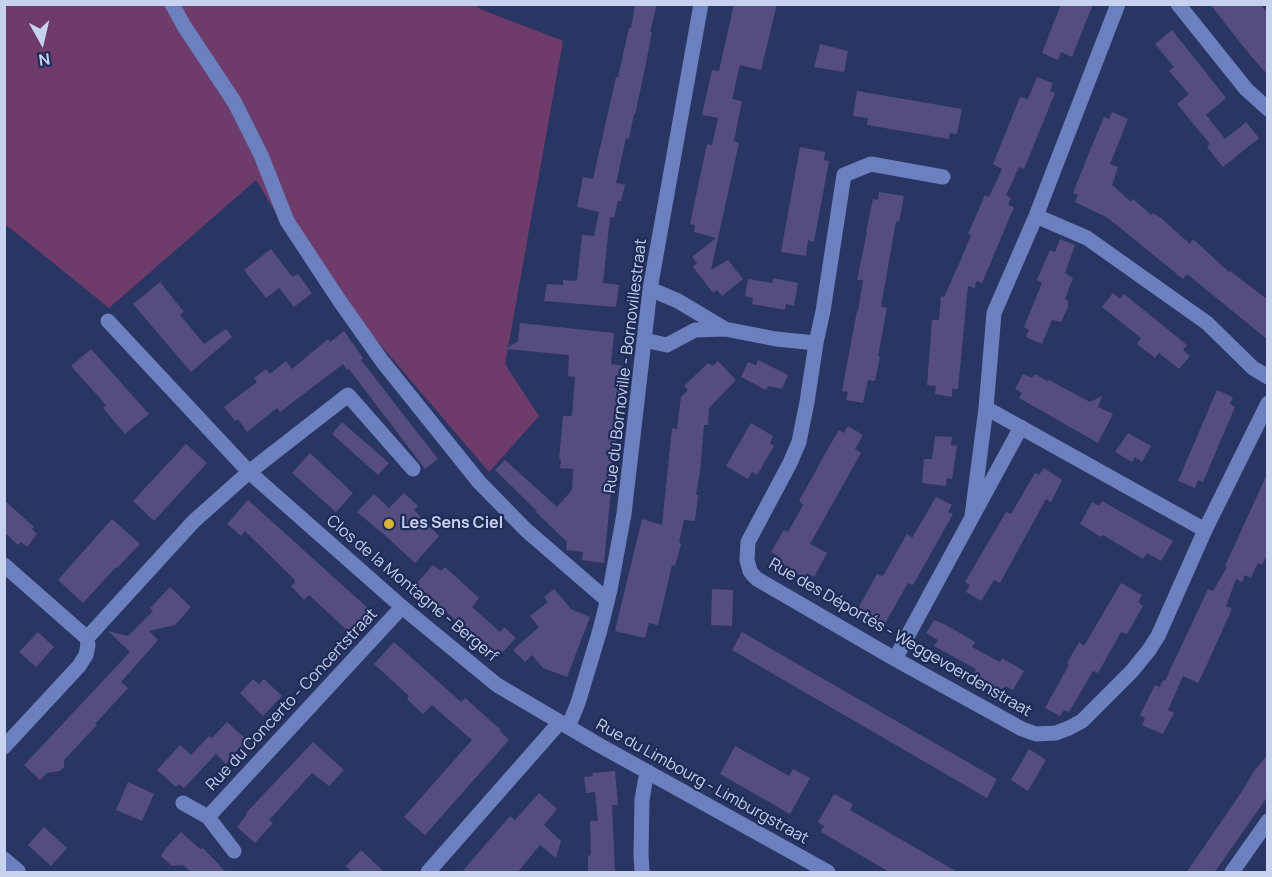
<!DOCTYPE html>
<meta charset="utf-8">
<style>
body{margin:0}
#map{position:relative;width:1272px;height:877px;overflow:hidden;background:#293663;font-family:Manrope,sans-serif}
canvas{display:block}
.frame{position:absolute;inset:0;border:6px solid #c7d2ee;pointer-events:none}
.north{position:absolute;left:12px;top:12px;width:60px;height:60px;-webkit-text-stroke:4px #1f2b57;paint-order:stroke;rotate:172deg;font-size:16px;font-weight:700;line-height:24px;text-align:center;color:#c7d2ee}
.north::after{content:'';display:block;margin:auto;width:21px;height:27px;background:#c7d2ee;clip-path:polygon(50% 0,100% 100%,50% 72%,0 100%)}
</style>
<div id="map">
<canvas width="1272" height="877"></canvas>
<div class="frame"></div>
<div class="north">N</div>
</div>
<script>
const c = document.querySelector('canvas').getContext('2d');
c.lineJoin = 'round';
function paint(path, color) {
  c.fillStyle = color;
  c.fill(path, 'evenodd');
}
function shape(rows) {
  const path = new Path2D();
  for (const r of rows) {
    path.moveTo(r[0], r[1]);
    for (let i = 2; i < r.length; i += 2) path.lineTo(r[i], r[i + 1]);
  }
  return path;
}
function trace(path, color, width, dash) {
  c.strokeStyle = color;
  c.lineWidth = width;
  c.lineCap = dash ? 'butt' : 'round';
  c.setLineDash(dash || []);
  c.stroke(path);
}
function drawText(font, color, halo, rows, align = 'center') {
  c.font = font + ' Manrope,sans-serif';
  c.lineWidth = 4.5;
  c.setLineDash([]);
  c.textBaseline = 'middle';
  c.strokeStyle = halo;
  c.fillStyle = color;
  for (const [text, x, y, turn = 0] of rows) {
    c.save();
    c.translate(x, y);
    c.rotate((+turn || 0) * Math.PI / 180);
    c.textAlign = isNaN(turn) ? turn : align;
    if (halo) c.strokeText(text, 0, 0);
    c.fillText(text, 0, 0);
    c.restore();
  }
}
paint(shape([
 [179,4,180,6,181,4,474,5,480,9,563,41,505,364,539,416,489,472,367,329,285,228,256,180,109,308,5,224,4,5]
]), '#6e3c6b');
paint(shape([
 [635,4,657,4,650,32,652,32,645,68,635,115,634,114,629,139,626,138,616,183,625,185,621,201,618,201,614,218,610,217,603,283,619,285,616,307,544,301,547,284,563,285,563,280,575,281,576,280,577,280,582,235,594,236,599,212,577,207,583,177,593,179,616,77,618,77,629,28,631,28],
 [734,4,777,4,761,70,740,65,732,99,742,101,734,141,739,143,711,270,728,260,743,279,722,296,717,290,713,293,693,267,697,263,692,257,716,238,694,232,695,225,690,224,707,144,712,145,718,118,702,115,712,70,719,71],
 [1061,4,1093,4,1072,57,1061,52,1058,60,1042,53],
 [1210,4,1260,4,1268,13,1268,75,1249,54,1250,54,1242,45],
 [1172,30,1226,98,1206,115,1225,139,1246,122,1259,138,1223,167,1207,147,1210,144,1177,104,1189,94,1169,71,1174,67,1155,44],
 [820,44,848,51,844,72,814,67],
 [1037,77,1053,83,1050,91,1055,93,1024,169,1019,167,1006,195,1011,198,1008,205,1014,207,982,283,976,281,975,288,968,286,958,389,952,389,952,397,935,394,936,386,927,385,932,320,939,320,941,296,944,297,962,257,971,235,968,234,985,195,989,197,1002,169,993,164,1020,97,1028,99],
 [857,91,962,109,957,134,950,133,949,139,867,125,868,118,853,116],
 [1112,112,1128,119,1110,164,1118,167,1112,185,1131,202,1133,199,1151,215,1153,213,1161,218,1190,244,1193,239,1229,272,1230,271,1268,300,1268,340,1187,274,1183,279,1108,218,1075,202,1078,195,1073,193,1091,148,1104,117,1109,119],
 [800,147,825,152,824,160,829,161,814,242,808,240,806,256,781,252],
 [879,192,904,196,899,222,896,221,881,307,887,308,878,356,880,357,875,381,868,380,863,403,846,400,848,392,842,391,857,311,858,311,863,280,857,280,867,232,866,232,873,199,878,200],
 [1060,239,1075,245,1065,273,1073,278,1065,299,1068,301,1068,307,1061,322,1052,320,1042,344,1026,337,1029,330,1024,327,1042,283,1037,280,1050,250,1055,252],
 [271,249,292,277,298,274,312,293,294,307,279,288,266,298,244,270],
 [773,278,798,283,794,306,786,304,785,310,752,304,753,298,745,296,748,279,772,283],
 [160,282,184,312,180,315,204,344,226,329,232,337,191,372,133,304],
 [1113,293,1120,299,1124,294,1187,345,1183,350,1190,356,1179,369,1159,353,1155,358,1137,344,1141,338,1102,307],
 [520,323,614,333,611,364,623,366,604,563,582,560,583,552,566,550,567,542,536,512,537,511,495,470,505,460,557,507,572,490,573,469,560,468,561,460,559,459,563,416,572,416,575,377,568,376,569,355,506,349,518,341],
 [344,331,363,358,361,360,438,459,425,469,349,369,347,370,343,364,280,412,277,408,247,432,238,419,235,421,224,407,257,382,254,378,266,369,270,374,286,361,292,369,328,339,330,342],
 [91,349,149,414,125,434,103,408,106,405,71,366],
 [758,360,788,375,782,389,768,386,766,390,741,377,748,362,756,365],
 [718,361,736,380,709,408,708,425,704,425,700,472,696,495,698,495,695,521,684,520,679,542,681,544,675,566,672,565,658,625,649,623,645,638,615,631,642,519,662,525,672,428,677,429,681,397,688,390,684,386,708,363,713,366],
 [1023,374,1032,378,1035,374,1047,381,1049,380,1090,402,1102,396,1098,407,1113,414,1098,443,1019,398,1022,393,1015,389],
 [1217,390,1233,397,1230,404,1235,407,1203,482,1198,480,1195,488,1178,481],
 [342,422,389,463,378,475,332,434],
 [751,423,773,436,770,443,774,446,757,475,752,472,748,479,726,466],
 [848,426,863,435,855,449,861,453,810,544,827,553,814,577,807,573,805,578,775,561,778,556,771,552,784,530,788,532,803,505,799,501,830,445,839,430,844,433],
 [1128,433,1151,446,1142,462,1135,457,1132,462,1115,452],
 [935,436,952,437,951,445,957,446,952,479,947,478,946,486,922,483,924,459,932,459],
 [186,444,207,463,154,521,133,501],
 [310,453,353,493,336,512,292,473],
 [1044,468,1062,480,1051,502,1046,499,1000,583,994,580,981,601,966,592,970,585,965,582,1006,512,1011,514,1035,473,1039,475],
 [1268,472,1268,553,1262,565,1258,563,1251,578,1245,575,1242,582,1236,579,1226,606,1232,609,1203,673,1198,683,1183,676,1168,710,1174,713,1163,734,1142,725,1145,718,1140,715,1155,685,1160,687,1163,680,1165,681,1208,589,1213,591,1227,567,1225,566],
 [404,493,418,506,414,510,439,536,415,563,388,538,357,512,374,494,389,508],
 [936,497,952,505,948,512,953,514,913,585,908,583,884,625,879,622,875,629,860,620,861,618,855,614,877,574,883,576,907,534,912,538],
 [4,500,34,527,32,529,37,534,27,547,21,542,18,545,4,532],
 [248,500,370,610,349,632,309,595,304,600,291,586,295,583,294,581,295,580,245,531,241,536,227,524],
 [1102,501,1173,541,1161,561,1147,553,1143,559,1103,535,1101,537,1080,524,1092,502,1099,506],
 [112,519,140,544,117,568,116,567,83,603,58,580],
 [433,565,441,571,445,567,479,598,472,607,500,632,504,627,516,638,497,658,416,584],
 [1121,583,1142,595,1138,602,1143,606,1127,634,1121,632,1098,673,1093,671,1069,712,1064,710,1060,716,1045,708,1069,665,1067,663,1079,642,1084,646],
 [170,587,191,607,175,625,149,631,158,640,121,682,128,688,95,724,97,725,64,760,64,767,60,771,47,773,40,780,24,765,130,652,108,631,128,636,153,611,150,608],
 [554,589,571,609,590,617,567,677,543,668,532,655,525,662,513,650,539,627,530,616,548,602,544,597],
 [712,589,733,590,732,626,711,625],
 [934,620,946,625,975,642,972,647,1000,662,1002,658,1024,671,1013,690,1005,686,1002,691,987,683,973,675,976,669,934,646,938,640,926,633],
 [38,632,54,647,36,667,19,652],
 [742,632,997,779,987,798,732,650],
 [394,642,461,702,465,698,501,730,500,731,509,740,425,835,404,817,472,740,432,705,423,714,407,699,409,696,374,664],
 [253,679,259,684,264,679,282,696,263,716,240,693],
 [227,722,247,740,226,764,216,754,184,788,179,784,176,787,157,770,180,745,191,755,209,736,212,738],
 [313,742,344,770,329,786,312,773,269,820,273,823,255,843,237,827,247,814,246,813],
 [735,746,789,776,793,769,810,778,790,814,720,774],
 [1029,749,1046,760,1028,791,1011,780],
 [1268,754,1268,796,1214,873,1186,873,1243,790,1254,771],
 [615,771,618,805,612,805,615,873,588,873,588,856,591,855,590,821,598,821,595,792,586,793,584,777,593,776,592,773],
 [128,782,154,794,142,821,116,810],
 [539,793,557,809,544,825,561,841,556,858,540,845,517,873,461,873,510,816,515,820],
 [834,794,853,804,850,810,959,873,891,873,821,832,824,826,818,822],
 [44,827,67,848,51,866,28,845],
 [181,832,200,849,203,848,227,873,192,873,183,865,172,866,161,856,166,848],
 [361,850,385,873,352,873,346,866]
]), '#554d7f');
trace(shape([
 [172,4,184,26,235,103,261,155,287,221,339,300,382,361,479,482,526,530,607,600],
 [1178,4,1246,89,1268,109],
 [1036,216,1087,238,1207,323,1253,368,1268,377],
 [108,321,249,472,402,607,497,685,599,745,828,872],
 [725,329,776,339,816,343,807,402,799,442,790,463,748,542,747,560,750,571,753,575,757,579,895,659,1022,729,1036,734,1056,733,1069,728,1082,721,1132,671,1149,650,1158,636,1205,530,1268,403],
 [644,340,667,345,695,330,725,329,678,301,650,289],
 [816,343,823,311,844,175,871,164,943,177],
 [986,408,1205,530],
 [972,516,986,408,994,313,1036,216,1118,4],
 [4,565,87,638],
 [895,659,1021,427],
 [568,727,578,703,600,630,610,590,624,514,650,289,701,4],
 [4,747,79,666,86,655,88,645,87,638,194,521,249,472,348,395,413,469],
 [183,803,208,817],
 [234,851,208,817,402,607],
 [4,859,18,871,17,872],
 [428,872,560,722],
 [642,872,641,854,642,800,645,782,648,772],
 [1232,872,1268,821]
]), '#6c80bf', 15);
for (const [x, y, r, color] of [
 [389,524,6,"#dbb233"]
]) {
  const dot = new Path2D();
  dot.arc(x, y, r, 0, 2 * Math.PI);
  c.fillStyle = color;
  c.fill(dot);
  trace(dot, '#1f2b57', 2);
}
drawText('16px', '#c7d2ee', '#1f2b57', [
 ["Rue du Bornoville - Bornovillestraat",626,366,-83],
 ["Clos de la Montagne - Bergerf",412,589,40],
 ["Rue des Déportés - Weggevoerdenstraat",900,638,30],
 ["Rue du Concerto - Concertstraat",292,700,-47],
 ["Rue du Limbourg - Limburgstraat",702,782,29]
]);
drawText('bold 16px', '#c7d2ee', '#1f2b57', [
 ["Les Sens Ciel",401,524]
], 'left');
</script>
